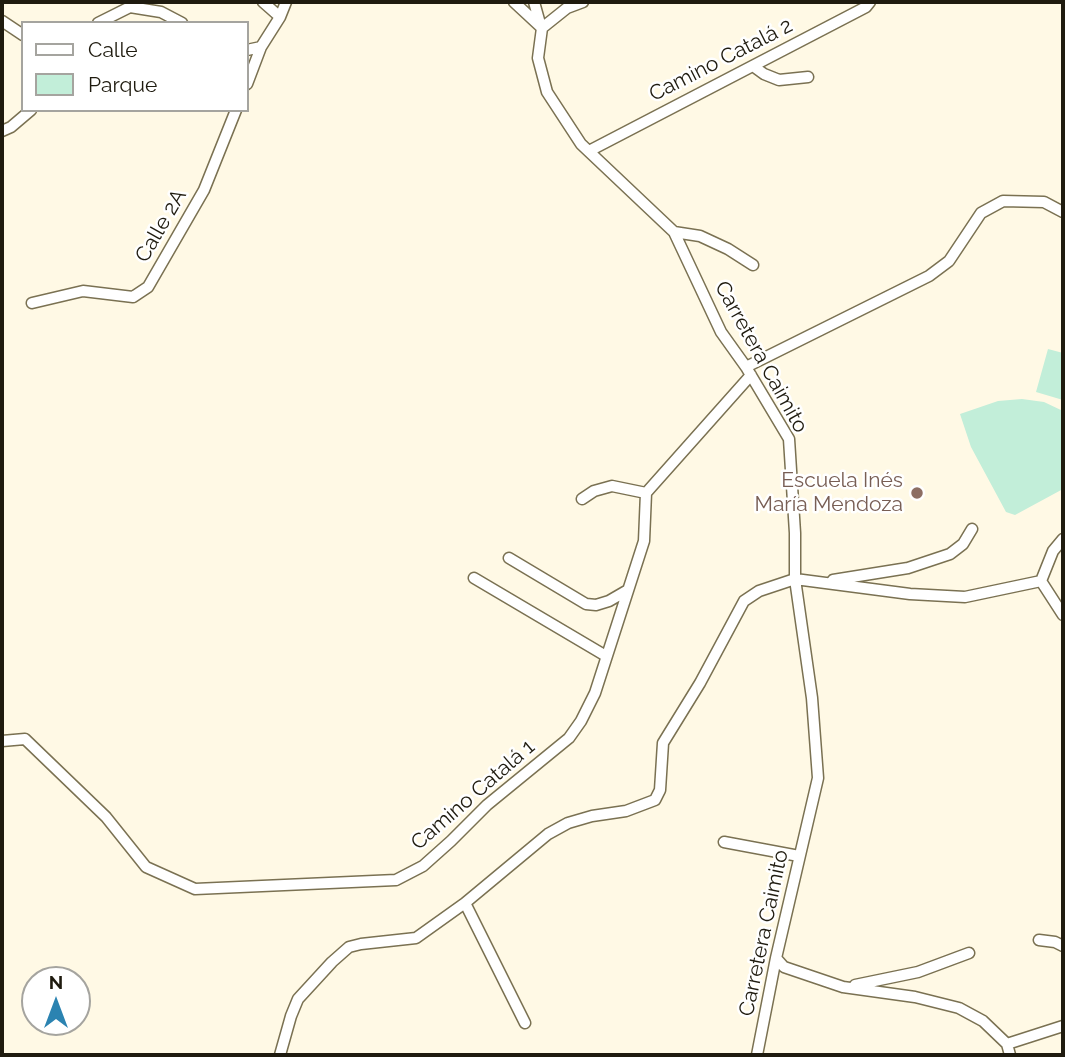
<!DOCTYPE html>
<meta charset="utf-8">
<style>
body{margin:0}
#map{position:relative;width:1065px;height:1057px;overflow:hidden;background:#fff9e5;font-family:Raleway,sans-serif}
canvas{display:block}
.frame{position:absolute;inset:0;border:4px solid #1f1b0f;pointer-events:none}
.legend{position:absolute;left:21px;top:21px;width:228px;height:91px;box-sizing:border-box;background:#fff;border:2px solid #a5a49f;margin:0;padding:9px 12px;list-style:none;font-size:21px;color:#1f1b0f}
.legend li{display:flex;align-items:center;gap:14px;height:35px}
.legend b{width:35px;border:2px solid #a5a49f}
.north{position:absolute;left:21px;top:966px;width:70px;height:70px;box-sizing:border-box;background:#fff;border:2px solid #a5a49f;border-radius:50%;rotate:0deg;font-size:19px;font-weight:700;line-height:28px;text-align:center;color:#1f1b0f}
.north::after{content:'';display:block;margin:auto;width:24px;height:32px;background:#2b83b1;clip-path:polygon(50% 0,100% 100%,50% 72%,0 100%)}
</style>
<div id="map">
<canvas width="1065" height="1057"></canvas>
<div class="frame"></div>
<ul class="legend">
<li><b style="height:9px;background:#fff"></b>Calle</li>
<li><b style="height:19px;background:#c2eed9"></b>Parque</li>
</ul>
<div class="north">N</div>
</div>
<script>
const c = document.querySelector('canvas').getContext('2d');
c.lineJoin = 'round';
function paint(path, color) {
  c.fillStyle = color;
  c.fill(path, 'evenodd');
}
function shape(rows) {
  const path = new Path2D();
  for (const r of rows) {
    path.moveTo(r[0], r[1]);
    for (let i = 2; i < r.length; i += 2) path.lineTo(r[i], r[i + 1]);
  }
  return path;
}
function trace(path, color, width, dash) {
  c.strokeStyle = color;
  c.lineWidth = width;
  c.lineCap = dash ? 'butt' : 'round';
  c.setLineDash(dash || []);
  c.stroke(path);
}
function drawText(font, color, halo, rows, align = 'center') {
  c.font = font + ' Raleway,sans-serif';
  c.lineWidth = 5;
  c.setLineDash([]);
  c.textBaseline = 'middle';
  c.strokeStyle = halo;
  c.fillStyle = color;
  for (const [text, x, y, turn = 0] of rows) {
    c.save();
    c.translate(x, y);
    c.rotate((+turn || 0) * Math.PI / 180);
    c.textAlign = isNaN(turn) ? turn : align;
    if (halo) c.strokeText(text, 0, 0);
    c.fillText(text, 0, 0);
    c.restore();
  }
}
paint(shape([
 [1048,349,1063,353,1063,400,1036,392],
 [1022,399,1044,402,1063,411,1063,489,1015,515,1006,512,971,447,960,414,998,401]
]), '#c2eed9');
const minor = shape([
 [263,2,280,17],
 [514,2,542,28],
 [534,2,541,27],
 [583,2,567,8,542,28,538,58,547,92,581,144,674,232,721,332,746,367,789,439,795,533,795,579,812,698,818,778,776,958,757,1055],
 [2,21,23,35],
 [98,23,130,7,161,12,182,23],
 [247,50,261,47,280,17,286,2],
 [753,66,764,74,779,80,808,77],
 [247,84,261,47],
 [2,131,11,127,31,110],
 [589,151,866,7,870,2],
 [674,232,700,236,728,249,753,265],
 [32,303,83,291,133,297,148,287,204,190,236,110],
 [746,367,929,276,949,261,981,213,1003,201,1044,202,1063,212],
 [582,499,594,491,612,486,646,493],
 [509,558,586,604,596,605,609,601,628,590],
 [474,578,606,656],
 [833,580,908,568,950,554,963,544,972,529],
 [1041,581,1063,615],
 [2,741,25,739,106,817,146,867,195,889,396,880,423,866,451,841,487,805,569,738,581,721,595,693,644,541,646,493,751,375],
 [724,842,799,856],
 [465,903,525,1023],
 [1039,940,1055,942,1063,946],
 [776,958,784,967,843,987,915,997,959,1008,983,1021,1007,1044,1010,1055],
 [855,985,918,972,969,953],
 [1007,1044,1063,1026],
 [280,1055,291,1016,298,999,332,962,349,947,361,944,416,938,465,903,548,834,568,823,592,816,626,811,655,800,660,790,663,743,700,683,744,601,759,591,795,579,910,594,965,597,1041,581,1053,551,1063,539]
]);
trace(minor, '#7a7152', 13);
trace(minor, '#fff', 10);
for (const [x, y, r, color] of [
 [917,493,7,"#8d6e63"]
]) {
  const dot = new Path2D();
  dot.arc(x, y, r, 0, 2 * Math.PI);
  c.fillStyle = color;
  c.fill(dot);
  trace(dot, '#fff', 2.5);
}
drawText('21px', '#1f1b0f', '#fff', [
 ["Camino Catalá 2",721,60,-27],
 ["Calle 2A",161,226,-60],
 ["Carretera Caimito",761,357,61],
 ["Camino Catalá 1",473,795,-41],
 ["Carretera Caimito",764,933,-78]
]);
drawText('21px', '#785e54', '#fff', [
 ["Escuela Inés",903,481],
 ["María Mendoza",903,505]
], 'right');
</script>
